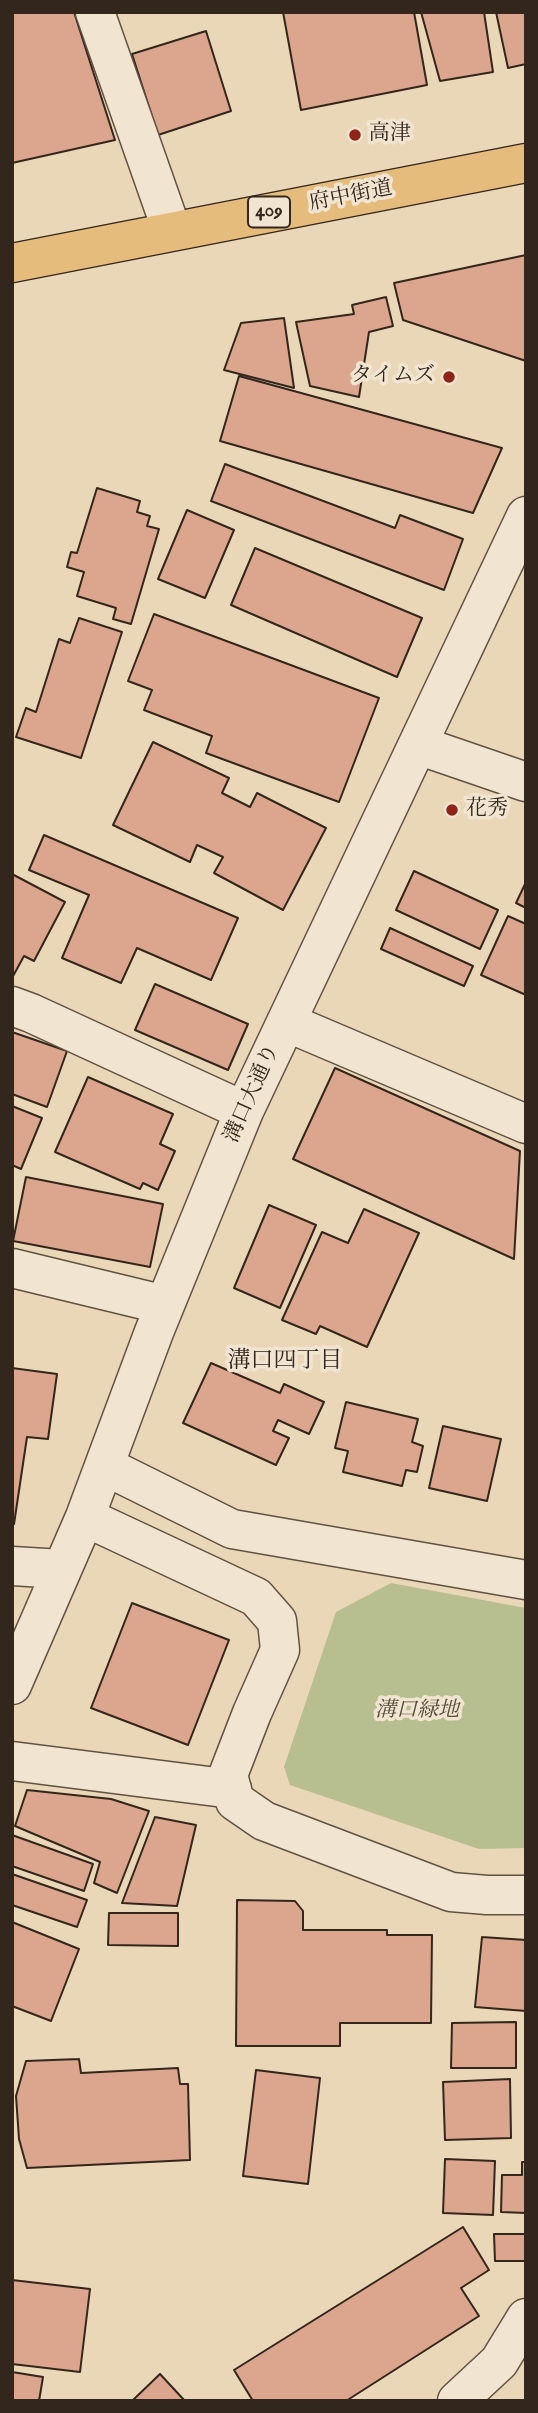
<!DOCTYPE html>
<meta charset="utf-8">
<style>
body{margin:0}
#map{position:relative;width:538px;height:2413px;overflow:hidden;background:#ead7b8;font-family:"IM FELL English",serif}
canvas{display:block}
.frame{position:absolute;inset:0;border:14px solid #33261c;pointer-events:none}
</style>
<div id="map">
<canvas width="538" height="2413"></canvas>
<div class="frame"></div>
</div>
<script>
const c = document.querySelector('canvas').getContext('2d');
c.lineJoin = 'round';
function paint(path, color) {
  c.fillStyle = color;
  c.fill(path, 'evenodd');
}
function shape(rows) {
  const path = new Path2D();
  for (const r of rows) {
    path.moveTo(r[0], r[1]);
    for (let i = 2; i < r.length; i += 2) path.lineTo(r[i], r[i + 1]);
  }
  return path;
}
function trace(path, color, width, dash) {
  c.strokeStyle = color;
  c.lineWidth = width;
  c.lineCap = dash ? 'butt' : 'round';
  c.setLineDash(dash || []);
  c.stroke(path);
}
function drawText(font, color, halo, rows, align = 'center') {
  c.font = font + ' "IM FELL English","Noto Serif JP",serif';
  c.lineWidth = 7;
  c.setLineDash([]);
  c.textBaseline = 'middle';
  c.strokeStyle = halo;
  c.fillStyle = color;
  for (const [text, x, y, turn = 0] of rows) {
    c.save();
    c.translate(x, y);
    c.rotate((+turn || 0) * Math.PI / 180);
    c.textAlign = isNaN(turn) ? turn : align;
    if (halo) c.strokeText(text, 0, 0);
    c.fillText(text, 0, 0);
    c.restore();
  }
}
paint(shape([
 [391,1583,526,1608,526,1848,479,1849,290,1785,284,1767,336,1612]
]), '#b7be8f');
const building = shape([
 [12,12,74,12,115,140,12,163,12,12],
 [283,12,414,12,427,85,301,110,283,12],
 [421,12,484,12,493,72,440,81,421,12],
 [496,12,525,12,526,64,508,68,496,12],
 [206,31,231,111,158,135,132,54,206,31],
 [526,255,526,361,403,320,394,283,526,255],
 [386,297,393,326,369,332,359,397,310,386,296,322,354,314,352,305,386,297],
 [284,318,294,388,224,370,241,323,284,318],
 [239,376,502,448,473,513,220,441,239,376],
 [225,464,395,528,400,515,463,539,444,590,211,501,225,464],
 [97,488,140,501,137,512,150,516,147,526,159,529,131,624,113,619,116,608,77,596,84,572,67,567,71,552,77,553,97,488],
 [187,510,234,530,205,598,158,579,187,510],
 [255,548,422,618,397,677,231,605,255,548],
 [154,614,379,698,339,802,206,753,212,736,144,710,152,690,128,681,154,614],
 [79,618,122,632,81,758,16,737,26,708,36,712,59,639,70,643,79,618],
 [153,742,229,778,222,793,250,807,257,793,326,828,283,910,214,873,223,857,197,845,190,862,113,825,153,742],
 [44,835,238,918,211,980,137,948,121,983,62,958,89,895,29,870,44,835],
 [414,871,498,910,480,949,396,910,414,871],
 [12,874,65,902,34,961,24,956,12,978,12,874],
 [526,882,526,908,516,903,526,882],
 [508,916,526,924,526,995,481,975,508,916],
 [390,928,473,966,464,986,381,949,390,928],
 [155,984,248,1024,228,1070,135,1030,155,984],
 [12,1032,67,1051,47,1107,12,1094,12,1032],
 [335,1068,520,1151,514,1259,293,1159,335,1068],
 [88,1077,173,1114,160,1144,175,1151,158,1190,143,1183,140,1189,55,1152,88,1077],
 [12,1106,42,1118,21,1169,12,1165,12,1106],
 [26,1177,163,1204,150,1267,13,1241,26,1177],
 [269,1205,316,1225,280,1308,234,1288,269,1205],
 [364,1209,419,1233,367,1347,320,1326,316,1334,282,1320,322,1232,348,1243,364,1209],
 [211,1363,280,1393,284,1384,324,1402,309,1434,278,1420,273,1431,289,1438,276,1465,183,1423,211,1363],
 [12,1368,57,1374,48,1439,27,1437,14,1524,12,1524,12,1368],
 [346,1402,418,1419,412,1442,423,1446,417,1472,406,1470,402,1486,343,1472,348,1451,335,1448,346,1402],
 [443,1426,501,1439,487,1501,429,1488,443,1426],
 [132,1603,229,1640,188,1745,91,1708,132,1603],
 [27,1790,111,1799,149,1811,117,1893,94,1883,100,1862,15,1826,27,1790],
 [155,1817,196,1825,177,1906,122,1903,155,1817],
 [12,1835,93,1864,84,1891,12,1866,12,1835],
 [12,1874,87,1900,77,1927,12,1905,12,1874],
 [237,1900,295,1901,303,1911,303,1930,387,1930,387,1935,432,1935,431,2023,340,2023,340,2046,236,2046,237,1900],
 [109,1913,178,1913,178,1946,108,1945,109,1913],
 [12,1922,79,1949,51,2021,12,2006,12,1922],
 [482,1937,526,1940,526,2011,475,2007,482,1937],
 [516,2022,516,2068,451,2068,452,2023,516,2022],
 [79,2059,81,2073,178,2068,180,2084,188,2084,190,2160,27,2168,19,2139,16,2096,26,2061,79,2059],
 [256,2070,320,2078,308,2184,243,2176,256,2070],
 [510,2079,511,2138,445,2140,443,2082,510,2079],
 [445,2159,495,2161,493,2215,443,2213,445,2159],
 [522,2162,526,2162,526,2213,501,2212,502,2175,522,2175,522,2162],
 [463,2227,489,2270,461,2288,479,2316,346,2401,253,2401,234,2370,463,2227],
 [494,2234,526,2234,526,2261,495,2261,494,2234],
 [12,2280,90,2289,80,2372,12,2364,12,2280],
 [12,2372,43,2377,39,2401,12,2401,12,2372],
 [160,2374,185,2401,132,2401,160,2374]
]);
paint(building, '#dca58d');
trace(building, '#33261c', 2);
const minor = shape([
 [95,12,172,231],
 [418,745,526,782],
 [12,1006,31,1013,244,1111],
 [286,1022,526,1124],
 [12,1268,165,1305],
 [105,1466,232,1529,526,1580],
 [85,1517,256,1597,277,1621,280,1650,252,1713,228,1775,235,1801,264,1821,451,1892,487,1895,526,1895],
 [12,1566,62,1569],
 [12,1685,85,1517,154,1332,244,1111,526,516],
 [12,1761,232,1789],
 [457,2401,499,2362,526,2318]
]);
const highway = shape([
 [12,263,526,163]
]);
trace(minor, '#615243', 41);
trace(highway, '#33261c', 41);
trace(minor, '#f1e5d1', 38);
trace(highway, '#e5bc7c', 38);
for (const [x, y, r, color] of [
 [355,135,7,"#8f2418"],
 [449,377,7,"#8f2418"],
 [452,810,7,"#8f2418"]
]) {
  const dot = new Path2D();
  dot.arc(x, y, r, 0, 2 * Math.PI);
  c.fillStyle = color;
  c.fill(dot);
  trace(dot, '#f1e5d1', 2.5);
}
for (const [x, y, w] of [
 [269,212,42]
]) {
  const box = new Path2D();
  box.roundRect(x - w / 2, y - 15.5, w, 31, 5);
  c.fillStyle = '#f1e5d1';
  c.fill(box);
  trace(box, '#33261c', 2);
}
drawText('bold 19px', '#33261c', null, [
 ["409",269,212]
]);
drawText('21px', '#33261c', '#f1e5d1', [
 ["高津",369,135],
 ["タイムズ",435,377,"right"],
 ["花秀",466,810]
], 'left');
drawText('21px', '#33261c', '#f1e5d1', [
 ["府中街道",351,197,-11],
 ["溝口大通り",253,1094,-66]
]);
drawText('italic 21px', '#544c39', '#f1e5d1', [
 ["溝口緑地",417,1712]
]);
drawText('23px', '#33261c', '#f1e5d1', [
 ["溝口四丁目",285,1362]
]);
</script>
